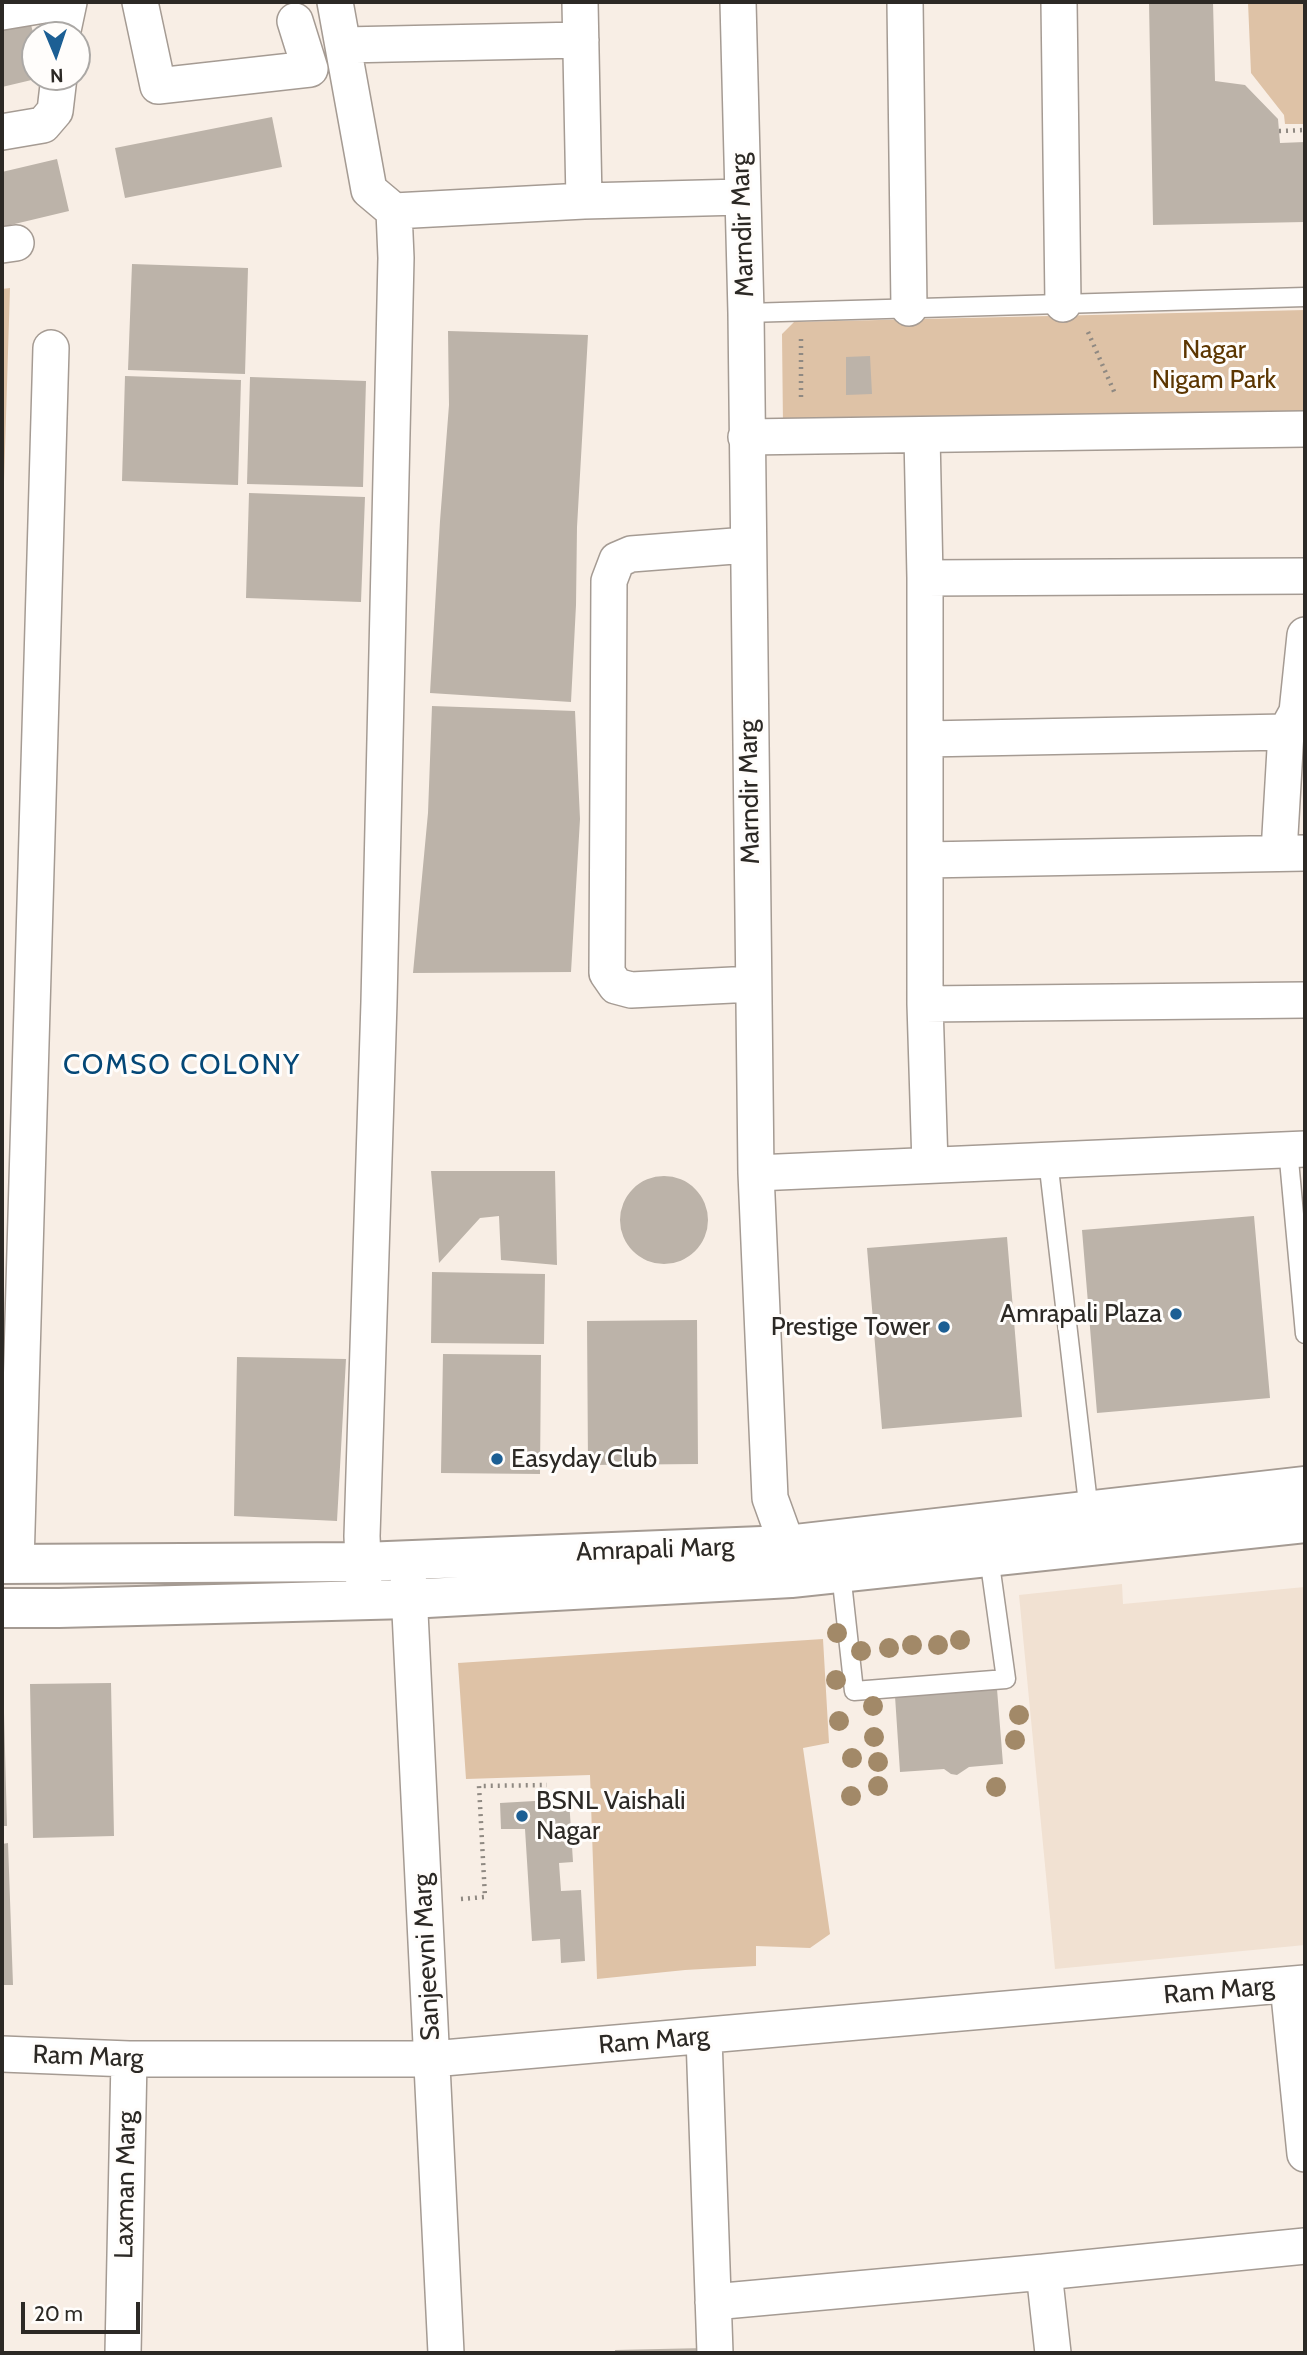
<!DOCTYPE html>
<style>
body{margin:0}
#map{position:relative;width:1307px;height:2355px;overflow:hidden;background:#f8eee5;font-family:Cabin,sans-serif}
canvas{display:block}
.frame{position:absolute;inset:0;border:4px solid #2c2925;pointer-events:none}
.north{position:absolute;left:21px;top:21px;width:70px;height:70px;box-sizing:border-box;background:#fffdfb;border:2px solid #aba8a5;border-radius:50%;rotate:178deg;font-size:19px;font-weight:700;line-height:28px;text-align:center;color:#2c2925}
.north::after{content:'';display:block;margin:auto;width:24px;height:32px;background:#1c5f94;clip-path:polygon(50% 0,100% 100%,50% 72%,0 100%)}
.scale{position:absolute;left:21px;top:2302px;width:119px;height:32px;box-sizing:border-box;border:4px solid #2c2925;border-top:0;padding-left:9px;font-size:21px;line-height:24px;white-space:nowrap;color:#2c2925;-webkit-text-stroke:5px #fffdfb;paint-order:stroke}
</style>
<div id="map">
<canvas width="1307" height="2355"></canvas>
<div class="frame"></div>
<div class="north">N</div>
<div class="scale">20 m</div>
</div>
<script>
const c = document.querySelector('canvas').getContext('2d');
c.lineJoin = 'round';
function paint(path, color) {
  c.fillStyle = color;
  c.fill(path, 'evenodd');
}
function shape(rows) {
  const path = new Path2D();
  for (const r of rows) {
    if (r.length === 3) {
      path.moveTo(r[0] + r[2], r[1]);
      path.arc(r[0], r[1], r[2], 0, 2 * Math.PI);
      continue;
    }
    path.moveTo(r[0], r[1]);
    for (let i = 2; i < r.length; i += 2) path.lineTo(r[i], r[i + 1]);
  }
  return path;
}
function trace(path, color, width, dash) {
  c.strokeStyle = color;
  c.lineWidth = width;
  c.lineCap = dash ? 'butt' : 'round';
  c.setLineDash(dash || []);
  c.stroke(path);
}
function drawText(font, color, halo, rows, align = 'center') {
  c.font = font + ' Cabin,sans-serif';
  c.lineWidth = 6;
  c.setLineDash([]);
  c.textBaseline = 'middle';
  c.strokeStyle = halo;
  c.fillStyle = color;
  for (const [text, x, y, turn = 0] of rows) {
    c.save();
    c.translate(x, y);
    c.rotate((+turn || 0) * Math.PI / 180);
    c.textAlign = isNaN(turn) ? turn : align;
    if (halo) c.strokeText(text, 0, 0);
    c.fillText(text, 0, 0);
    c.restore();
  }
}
paint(shape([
 [1122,1584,1123,1604,1305,1587,1305,1945,1055,1969,1019,1595]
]), '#f1e1d2');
paint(shape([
 [1248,2,1305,2,1305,124,1285,124,1284,115,1251,73],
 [10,288,2,546,2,289],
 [1305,310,1305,416,783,426,782,334,794,322],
 [823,1639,829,1743,803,1748,830,1934,810,1948,756,1946,756,1966,685,1970,597,1979,590,1775,466,1779,458,1663]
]), '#dec2a6');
paint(shape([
 [1149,2,1213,2,1215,81,1245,85,1278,119,1280,143,1305,142,1305,222,1153,225],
 [30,21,35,40,35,77,40,78,2,87,2,27],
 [272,117,282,167,125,198,115,148],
 [57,159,69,211,2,227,2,172],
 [132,264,248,268,245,374,128,370],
 [448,331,588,335,577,527,576,605,571,702,430,693,440,521,449,405],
 [870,356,872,394,846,395,846,357],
 [125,376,241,380,238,485,122,481],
 [250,377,366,381,363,487,247,484],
 [249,493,365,497,361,602,246,598],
 [432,706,575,711,580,819,571,972,413,973,428,813],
 [431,1171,555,1171,557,1265,501,1260,499,1216,480,1218,439,1263],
 [664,1220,44],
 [1254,1216,1270,1398,1097,1413,1082,1230],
 [1007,1237,1022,1417,882,1429,867,1248],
 [432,1272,545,1274,544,1344,431,1343],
 [697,1320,698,1464,588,1465,587,1321],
 [443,1354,541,1355,540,1474,441,1473],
 [237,1357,346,1359,337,1521,234,1516],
 [111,1683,114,1836,33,1838,30,1684],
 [997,1689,1003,1764,969,1767,957,1775,951,1774,944,1769,900,1772,895,1696],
 [2,1713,4,1713,7,1826,2,1826],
 [569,1799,573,1862,559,1863,561,1891,581,1890,585,1961,561,1963,560,1939,532,1941,525,1829,501,1829,500,1803],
 [8,1843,13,1985,2,1985,2,1844],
 [704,2348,704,2353,615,2353,615,2350]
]), '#bcb3a9');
const lane = shape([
 [746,313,1305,297],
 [1288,1149,1305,1334],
 [1048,1160,1089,1512],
 [841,1573,854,1691,1006,1679,989,1557]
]);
const street = shape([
 [140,2,158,86,310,69,295,21],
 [335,2,369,190,394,211,584,201,742,197],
 [580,2,584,201],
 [738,2,746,313,756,1173,770,1498,787,1545,790,1571],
 [905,2,909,308],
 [1059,2,1063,304],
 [2,12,62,2],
 [62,35,69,2],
 [344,45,581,40],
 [2,132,43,125,55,111,59,77],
 [2,245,16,243],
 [922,435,925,578,925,1004,930,1165],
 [746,437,1305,429],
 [747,545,631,554,617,560,609,581,607,973,616,986,631,990,753,984],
 [925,578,1305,576],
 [925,739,1286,732],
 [1279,852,1286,732,1297,712,1305,635],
 [925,860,1305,853],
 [925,1004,1305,1000],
 [756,1173,1305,1149],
 [16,1564,51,348],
 [408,1571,446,2353],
 [364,1590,362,1536,379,1002,396,258,394,211],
 [1288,1985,1305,2154],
 [704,2037,715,2353],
 [2,2054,129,2059,432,2059,1305,1983],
 [1044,2272,1053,2353],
 [713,2302,1044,2272,1305,2246],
 [123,2353,129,2059]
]);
const secondary = shape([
 [2,1564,363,1562,787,1545,1305,1486],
 [2,1608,59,1608,409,1599,791,1578,1305,1523]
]);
trace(lane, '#a59b93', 21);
trace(street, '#a59b93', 38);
trace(secondary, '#a59b93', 42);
trace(shape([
 [1279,131,1305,130],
 [1088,332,1116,396],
 [801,339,801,400],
 [461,1899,485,1897,479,1786,547,1785]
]), '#8f8982', 4.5, [2, 5]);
trace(lane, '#fff', 18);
trace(street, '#fff', 35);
trace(secondary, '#fff', 38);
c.fillStyle = '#a28968';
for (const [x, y] of [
 [837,1633],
 [960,1640],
 [912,1645],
 [938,1645],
 [889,1648],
 [861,1651],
 [836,1680],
 [873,1706],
 [1019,1715],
 [839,1721],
 [874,1737],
 [1015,1740],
 [852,1758],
 [878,1762],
 [878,1786],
 [996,1787],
 [851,1796]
]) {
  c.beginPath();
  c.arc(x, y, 10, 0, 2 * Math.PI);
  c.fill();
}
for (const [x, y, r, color] of [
 [1176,1314,7,"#1c5f94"],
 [944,1327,7,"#1c5f94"],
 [497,1459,7,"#1c5f94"],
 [522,1816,7,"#1c5f94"]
]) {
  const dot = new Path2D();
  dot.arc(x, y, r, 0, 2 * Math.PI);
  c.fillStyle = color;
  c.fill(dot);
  trace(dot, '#fffdfb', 2.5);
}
drawText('26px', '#2c2925', '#fffdfb', [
 ["Marndir Marg",743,225,-92],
 ["Marndir Marg",750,792,-91],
 ["Amrapali Marg",655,1550,-2],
 ["Sanjeevni Marg",427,1957,-93],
 ["Ram Marg",1219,1991,-5],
 ["Ram Marg",654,2041,-5],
 ["Ram Marg",88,2057,2],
 ["Laxman Marg",126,2185,-89]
]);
drawText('26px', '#5c3601', '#fffdfb', [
 ["Nagar",1214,350],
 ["Nigam Park",1214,380]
]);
drawText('26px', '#2c2925', '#fffdfb', [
 ["Amrapali Plaza",1162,1314],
 ["Prestige Tower",930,1327],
 ["Easyday Club",511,1459,"left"],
 ["BSNL Vaishali",536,1801,"left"],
 ["Nagar",536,1831,"left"]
], 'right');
c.letterSpacing = '2px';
drawText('28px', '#044776', '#fffdfb', [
 ["COMSO COLONY",182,1066]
]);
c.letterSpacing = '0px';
</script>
